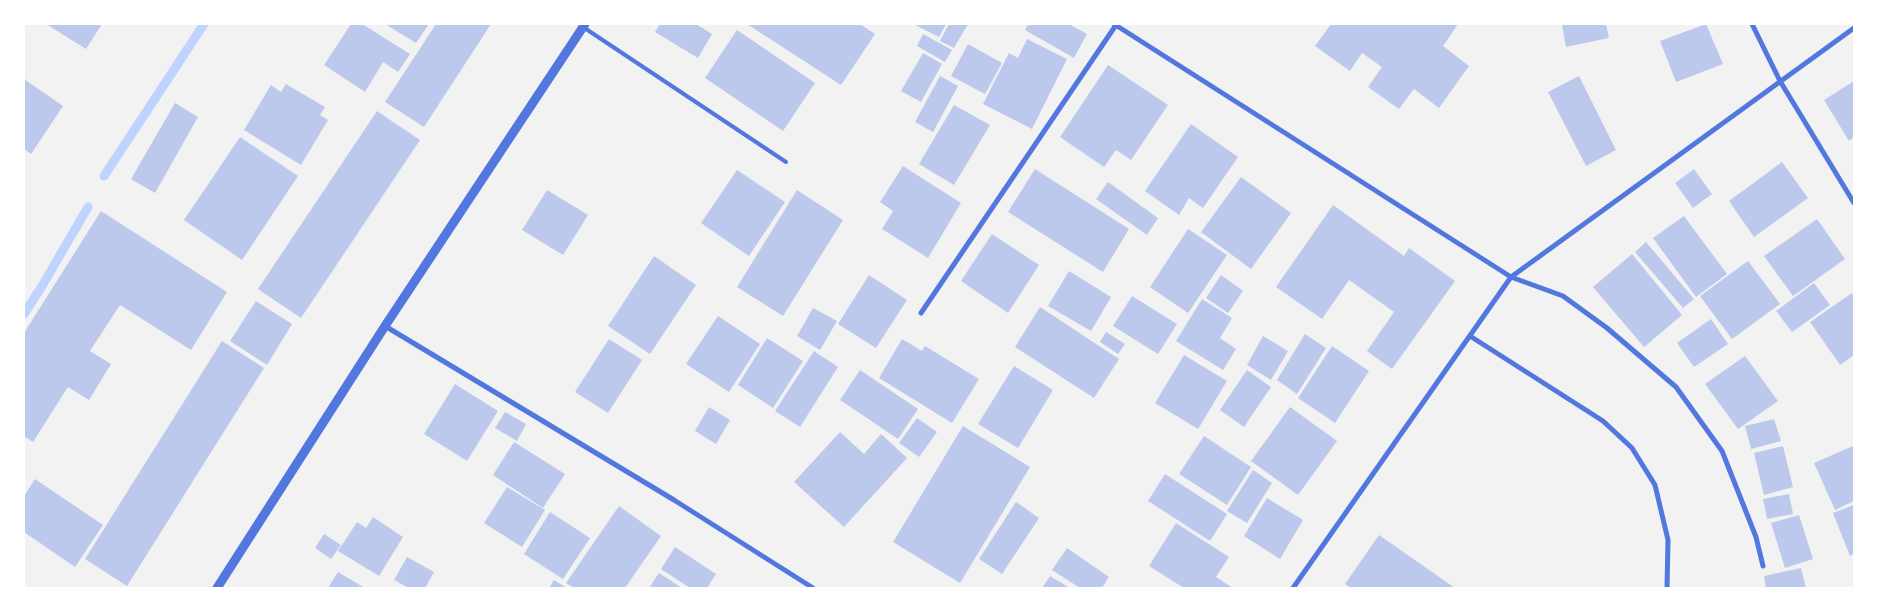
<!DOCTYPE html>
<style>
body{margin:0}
#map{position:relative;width:1878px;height:612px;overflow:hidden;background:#f2f2f2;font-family:"Public Sans",sans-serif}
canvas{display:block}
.frame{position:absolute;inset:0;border:25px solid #fff;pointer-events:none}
</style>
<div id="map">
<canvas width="1878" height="612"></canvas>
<div class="frame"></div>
</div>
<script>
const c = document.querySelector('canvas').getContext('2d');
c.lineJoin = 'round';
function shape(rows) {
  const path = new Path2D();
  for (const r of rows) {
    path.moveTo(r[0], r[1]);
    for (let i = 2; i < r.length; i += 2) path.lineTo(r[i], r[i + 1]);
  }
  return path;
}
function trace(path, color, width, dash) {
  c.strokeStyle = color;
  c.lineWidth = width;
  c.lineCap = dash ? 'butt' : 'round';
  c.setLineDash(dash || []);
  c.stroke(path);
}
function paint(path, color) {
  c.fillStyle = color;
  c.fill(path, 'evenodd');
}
trace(shape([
 [104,176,204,24],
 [24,314,42,286,88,207]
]), '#bfd3fe', 9);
paint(shape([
 [46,24,102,24,86,49],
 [351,24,362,24,410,54,398,72,383,62,365,92,324,65],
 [385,24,429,24,416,43],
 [436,24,491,24,424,127,385,102],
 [660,24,696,24,712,34,698,58,655,32],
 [747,24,860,24,875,34,841,85],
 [913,24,946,24,939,37],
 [949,24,968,24,954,48,940,41],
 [1028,24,1069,24,1087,34,1074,58,1025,30],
 [1331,24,1458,24,1443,46,1469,66,1439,108,1414,89,1399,109,1368,87,1382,67,1362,53,1350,71,1315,46],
 [1562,24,1606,24,1609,38,1566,47],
 [1706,24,1723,64,1676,82,1660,41],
 [737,30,815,83,783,131,705,78],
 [923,34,952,50,945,62,917,46],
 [1027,39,1067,59,1032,129,983,104,1009,53,1018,58],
 [968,44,1002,63,985,94,951,76],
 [923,53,942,64,921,102,901,91],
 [1108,65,1168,105,1131,160,1116,150,1104,167,1060,137],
 [940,76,958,86,933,132,915,122],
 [1579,76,1616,150,1586,166,1548,92],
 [24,79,63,106,31,154,24,149],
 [1854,81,1854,137,1849,141,1824,100],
 [286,84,325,107,320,115,328,120,301,165,244,130,271,85,281,92],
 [175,103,198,117,155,193,131,179],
 [954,105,990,125,954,185,919,164],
 [377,111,420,140,301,318,258,289],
 [1191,124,1238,157,1203,208,1189,198,1179,215,1145,191],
 [240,137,298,176,242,260,184,220],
 [1782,162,1808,198,1754,237,1729,201],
 [903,166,961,203,928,258,882,229,893,211,880,202],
 [1035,169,1129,229,1103,272,1008,212],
 [1694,169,1712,194,1693,208,1675,183],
 [737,170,785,202,749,256,701,223],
 [1241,177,1291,213,1251,269,1201,232],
 [1108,182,1158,218,1147,235,1096,199],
 [547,190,588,215,563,255,522,230],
 [797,190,843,220,783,316,737,287],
 [1333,205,1404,256,1409,248,1455,281,1392,369,1367,351,1394,312,1349,280,1322,319,1276,287],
 [101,211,227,292,191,350,120,305,90,351,111,364,89,400,68,387,33,442,24,436,24,333],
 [1684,216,1727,274,1696,297,1653,238],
 [1817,219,1845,259,1793,296,1764,256],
 [1188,229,1227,255,1188,313,1150,287],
 [992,234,1039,265,1008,313,961,281],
 [1646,242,1694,299,1683,308,1635,252],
 [1632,254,1682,315,1644,347,1593,287],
 [654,256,696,285,650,354,608,326],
 [1748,261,1780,304,1732,339,1700,296],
 [1069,271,1111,297,1091,331,1048,306],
 [869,275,907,300,876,348,838,324],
 [1221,275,1243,291,1228,313,1206,298],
 [1814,283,1830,305,1792,332,1776,311],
 [1852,293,1854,296,1854,355,1840,365,1810,322],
 [1132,296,1177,324,1158,354,1113,326],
 [1202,299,1232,318,1220,338,1236,349,1223,370,1176,341],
 [256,301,292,324,267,365,230,341],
 [1040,307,1119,359,1094,398,1015,347],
 [813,308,837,321,820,350,797,336],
 [718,316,760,344,729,392,686,364],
 [1711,319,1728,344,1694,367,1677,343],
 [1106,332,1125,344,1118,354,1100,342],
 [1305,334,1326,348,1297,394,1277,380],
 [1263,336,1288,351,1271,380,1247,365],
 [767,338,803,361,773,408,738,385],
 [609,339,642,360,608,413,575,392],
 [902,339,922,351,925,346,979,379,952,423,879,378],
 [222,341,264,368,127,586,85,559],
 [1332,346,1369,371,1335,423,1298,398],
 [814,351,838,367,800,427,775,411],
 [1184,355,1227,381,1198,429,1155,403],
 [1745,356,1778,401,1738,429,1705,384],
 [1014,366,1053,390,1018,448,978,424],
 [860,370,918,409,898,439,840,400],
 [1247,370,1271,387,1244,427,1220,410],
 [455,384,498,411,467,461,424,434],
 [709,407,730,420,716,444,695,431],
 [1290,407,1337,441,1298,495,1251,461],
 [505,412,526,424,517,441,495,428],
 [917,418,937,432,919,457,899,443],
 [1774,419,1781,441,1751,449,1745,426],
 [963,426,1030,467,960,583,893,542],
 [840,432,864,454,881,434,907,458,844,527,794,482],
 [1204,436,1251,467,1227,505,1179,474],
 [514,442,565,474,543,508,493,475],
 [1783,446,1793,487,1764,495,1754,453],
 [1853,446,1854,501,1835,510,1814,463],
 [1253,470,1272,483,1247,523,1227,511],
 [1165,474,1227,514,1210,541,1148,501],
 [35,479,103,525,75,567,24,532,24,496],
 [507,487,545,510,522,547,484,523],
 [1789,494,1793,514,1767,519,1763,499],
 [1267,498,1303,520,1280,559,1244,536],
 [1016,502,1039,518,1002,574,979,559],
 [1854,505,1854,554,1850,556,1833,513],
 [619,506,661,536,625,588,574,588,566,583],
 [550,512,590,538,563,579,524,554],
 [1799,515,1813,559,1785,568,1771,523],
 [373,517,403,537,379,576,338,551,357,522,366,528],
 [1176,523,1229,557,1216,577,1233,588,1184,588,1149,566],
 [324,534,341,545,331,559,315,548],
 [1379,535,1455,588,1351,588,1345,584],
 [675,547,716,574,707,588,690,588,661,569],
 [1067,548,1109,577,1102,588,1080,588,1052,570],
 [407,557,434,572,425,588,409,588,394,580],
 [1801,568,1806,588,1766,588,1764,576],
 [338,572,365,588,328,588],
 [659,573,682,588,649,588],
 [1050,576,1070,588,1042,588],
 [554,580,567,588,549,588]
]), '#bdc9ec');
trace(shape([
 [583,27,786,162]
]), '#5277de', 4);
trace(shape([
 [1114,24,1511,277,1563,296,1607,328,1676,387,1722,451,1756,537,1763,566],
 [1752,24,1780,81,1854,203],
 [921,313,1116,25],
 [385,326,674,500,813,588],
 [1470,336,1603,421,1632,448,1655,485,1668,540,1667,588],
 [1293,588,1511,277,1854,28]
]), '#5277de', 5);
trace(shape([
 [217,588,385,326,585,24]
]), '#5277de', 9);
</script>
